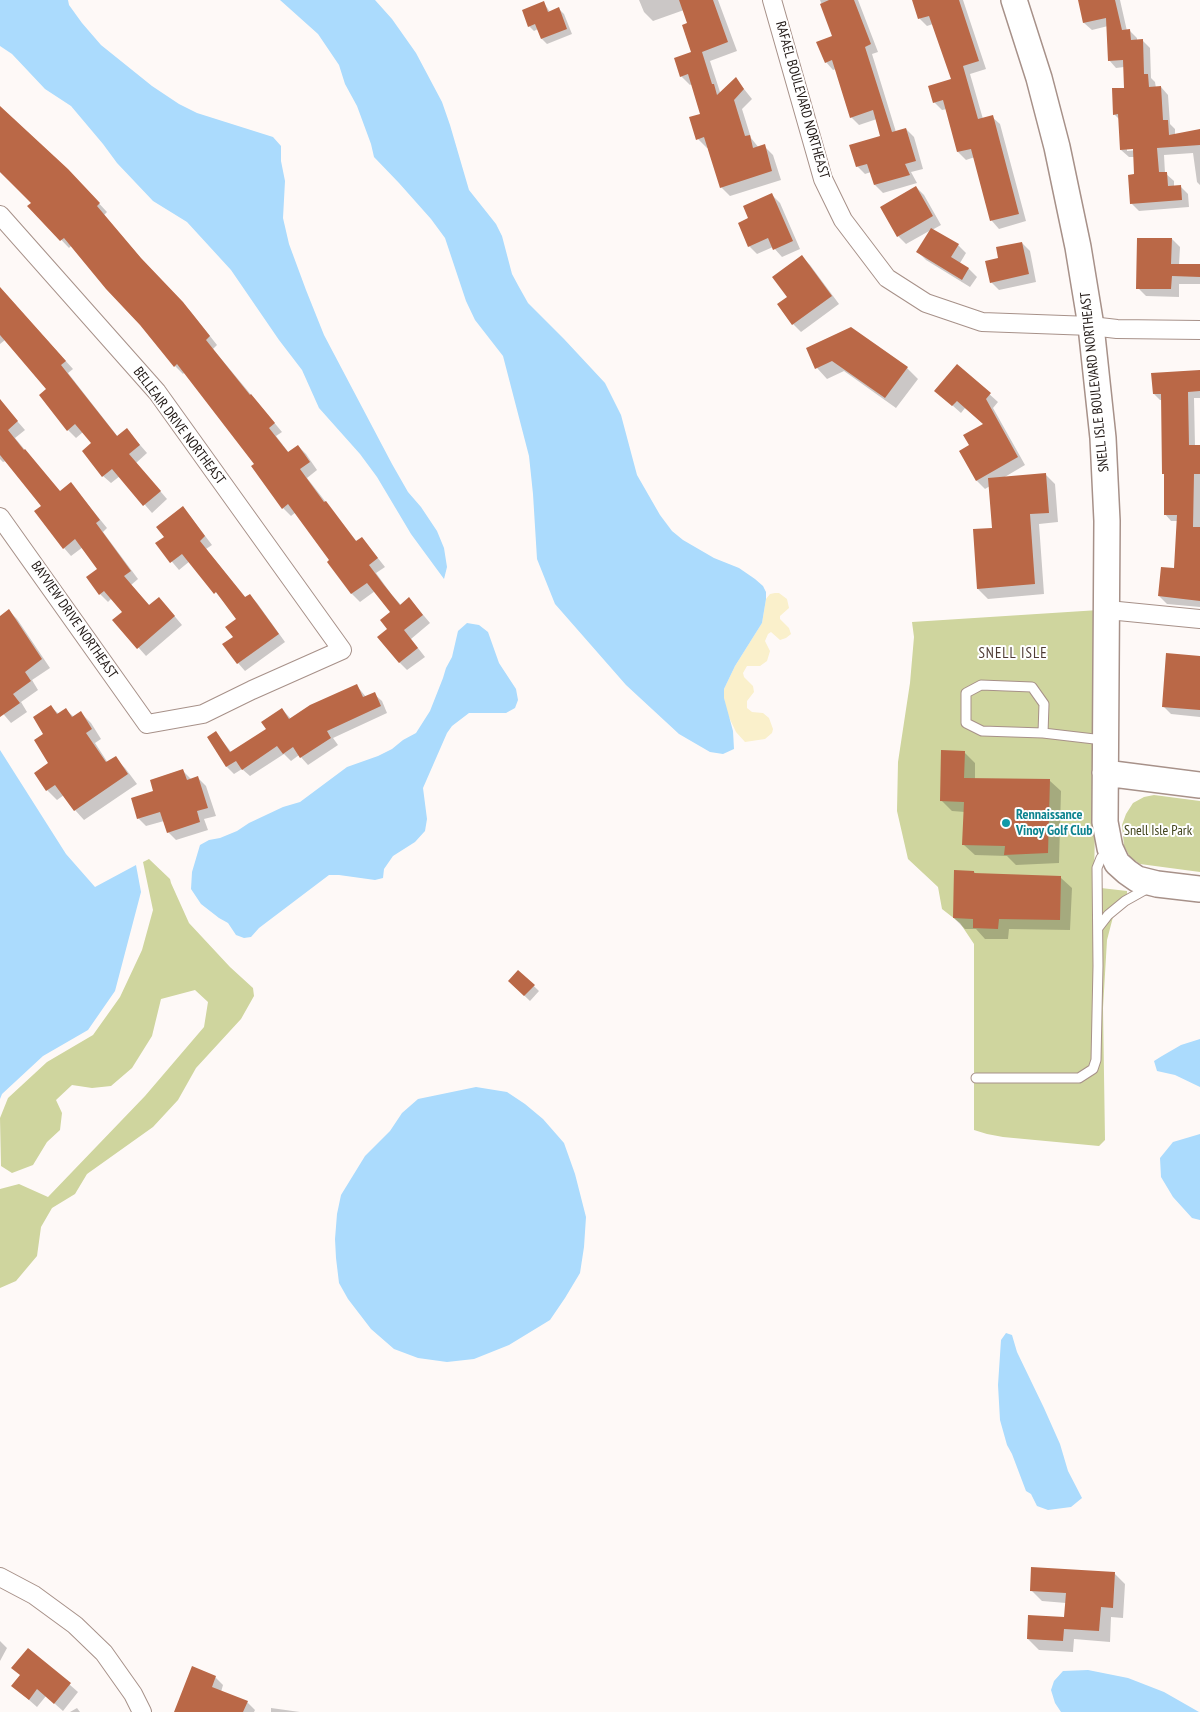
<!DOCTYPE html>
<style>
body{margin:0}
canvas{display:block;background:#fef9f7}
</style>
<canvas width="1200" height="1712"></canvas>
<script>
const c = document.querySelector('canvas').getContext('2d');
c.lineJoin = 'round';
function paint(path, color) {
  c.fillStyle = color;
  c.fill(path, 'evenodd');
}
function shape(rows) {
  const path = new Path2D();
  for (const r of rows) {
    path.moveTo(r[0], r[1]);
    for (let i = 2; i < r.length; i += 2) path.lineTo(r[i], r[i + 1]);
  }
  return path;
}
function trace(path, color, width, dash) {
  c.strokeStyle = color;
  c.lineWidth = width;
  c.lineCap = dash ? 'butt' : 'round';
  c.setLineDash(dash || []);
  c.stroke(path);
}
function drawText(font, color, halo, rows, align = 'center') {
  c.font = font + ' "PT Sans Narrow",sans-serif';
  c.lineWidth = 4;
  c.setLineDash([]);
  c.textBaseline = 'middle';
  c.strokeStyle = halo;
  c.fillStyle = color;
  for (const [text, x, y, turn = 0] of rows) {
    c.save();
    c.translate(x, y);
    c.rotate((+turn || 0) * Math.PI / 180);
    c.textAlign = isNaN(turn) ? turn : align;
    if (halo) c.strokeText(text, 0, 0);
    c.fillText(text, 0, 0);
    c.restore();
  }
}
paint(shape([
 [1099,610,1094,880,1101,888,1127,891,1127,904,1113,917,1107,940,1103,1008,1105,1140,1099,1146,1003,1137,987,1134,974,1130,974,944,960,923,942,909,938,887,908,859,897,811,898,762,910,683,914,637,912,622],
 [1154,795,1200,801,1200,872,1140,864,1130,857,1124,846,1122,825,1126,814,1133,803,1144,797],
 [149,859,170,879,171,883,189,923,230,967,253,988,254,996,241,1019,196,1068,178,1100,153,1127,87,1174,75,1194,52,1208,41,1227,37,1256,16,1281,0,1288,0,1189,19,1184,48,1197,145,1096,204,1027,208,1002,195,990,161,999,152,1036,132,1068,111,1086,92,1088,72,1085,56,1100,62,1113,60,1130,47,1142,33,1165,12,1173,1,1166,0,1118,8,1098,47,1062,93,1035,120,997,142,950,153,910,143,862]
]), '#cfd59e');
paint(shape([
 [775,593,779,593,787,599,789,608,780,616,780,619,789,628,791,634,786,638,780,640,771,632,768,634,765,641,770,651,767,661,760,666,747,666,743,673,744,677,753,686,754,692,747,701,747,708,752,712,763,713,769,718,773,729,772,733,765,739,745,742,736,732,727,713,724,698,724,689,735,666,762,623,766,599,770,594]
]), '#faf0cb');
paint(shape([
 [0,0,68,0,69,5,82,23,101,45,152,86,179,104,197,113,273,137,281,146,281,161,285,181,283,218,289,244,306,290,324,335,392,464,408,492,421,507,437,531,444,548,447,567,444,579,411,534,377,477,360,454,319,408,302,370,279,340,231,270,187,222,153,201,117,163,103,144,71,106,45,89,12,54,0,46],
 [280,0,375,0,392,19,416,53,442,102,450,125,469,190,496,224,502,236,512,274,519,287,528,303,564,339,605,383,621,415,637,475,660,515,672,531,683,540,714,558,739,568,755,579,763,586,766,592,766,599,762,623,735,666,724,689,724,698,733,731,734,749,723,754,710,752,679,734,626,685,555,604,537,559,533,494,529,456,503,356,475,320,466,301,445,238,431,219,399,183,374,157,371,144,357,106,345,84,339,65,318,34],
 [467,623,479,625,488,632,499,663,516,689,518,700,515,708,506,713,469,713,452,726,447,733,423,788,427,819,425,831,415,842,393,856,384,869,383,878,375,880,339,875,329,875,259,928,251,937,244,938,236,935,228,923,219,918,201,904,191,889,192,872,200,845,209,840,220,838,237,831,249,823,283,807,300,802,347,767,378,756,392,749,403,740,416,733,430,711,443,678,446,668,452,657,458,631],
 [0,750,66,854,95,887,136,865,141,892,115,991,88,1030,43,1056,2,1094,0,1099],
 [1200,1039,1200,1087,1175,1075,1157,1071,1154,1061,1162,1056,1181,1045],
 [476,1087,507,1092,525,1104,543,1119,564,1143,575,1174,586,1217,584,1247,580,1273,565,1298,550,1320,509,1345,474,1359,447,1362,418,1358,394,1349,371,1329,348,1299,339,1283,336,1258,335,1239,337,1214,341,1195,365,1156,390,1131,402,1113,418,1099],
 [1200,1134,1200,1220,1192,1218,1173,1197,1161,1177,1160,1158,1173,1142],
 [1006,1333,1012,1335,1017,1352,1044,1408,1060,1444,1068,1471,1082,1498,1071,1507,1048,1510,1037,1506,1031,1494,1026,1491,1012,1454,1007,1445,1000,1420,998,1385,1001,1340],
 [1088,1670,1128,1678,1164,1692,1199,1712,1061,1712,1055,1703,1051,1690,1054,1681,1063,1671]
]), '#abdbfd');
paint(shape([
 [639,0,718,0,737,51,710,61,720,92,721,93,736,79,752,99,742,109,751,138,759,148,764,146,773,155,781,180,730,196,721,187,708,148,707,148,698,139,701,115,692,84,690,85,681,76,693,53,688,24,684,10,653,21,644,12],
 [820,0,858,0,878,52,872,54,896,132,906,129,914,137,923,169,911,172,917,183,883,193,875,185,871,172,865,174,857,166,882,137,877,119,859,125,851,117,836,69,833,70,826,62,834,36],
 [913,0,963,0,986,69,970,74,983,119,992,117,1000,124,1026,221,999,229,992,221,975,157,966,160,958,152,947,109,942,110,934,102,952,79,933,24,927,26,920,19],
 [1083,0,1120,0,1127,31,1130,31,1137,38,1137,41,1142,40,1150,48,1151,78,1155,82,1156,88,1161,87,1168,95,1170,124,1175,129,1175,135,1200,131,1200,185,1197,182,1193,153,1164,155,1165,173,1174,181,1174,187,1180,186,1188,194,1189,207,1139,211,1131,203,1136,175,1134,157,1129,157,1121,150,1119,119,1114,114,1126,89,1124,67,1116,68,1109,60,1108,26,1092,30,1084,23],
 [1127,148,1139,148,1139,150,1127,151],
 [544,3,550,12,559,9,564,14,572,34,547,44,542,39,538,29,534,31,529,26],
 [0,107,67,169,107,212,104,215,149,268,191,312,217,345,213,349,282,432,276,436,289,453,298,446,306,454,317,470,307,478,357,542,362,538,385,567,376,573,392,595,401,605,409,598,430,623,411,639,425,657,407,670,399,662,389,629,392,612,375,591,360,602,352,594,329,562,331,561,296,512,291,516,283,508,256,464,185,372,183,374,175,366,141,324,72,245,69,248,29,206,33,203,0,172],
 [916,187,924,195,941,225,932,230,958,245,966,253,960,263,969,269,977,277,970,287,926,260,918,252,931,230,906,244,898,236],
 [772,195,780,203,800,249,782,257,773,247,757,254,749,246,749,219],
 [1172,239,1180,247,1179,265,1200,265,1200,284,1179,284,1179,297,1146,296,1138,288],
 [1022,243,1030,251,1036,282,999,290,991,282,1000,259],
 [802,257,810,265,839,304,801,332,793,324],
 [0,288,73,369,68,373,118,437,134,438,147,453,136,463,167,499,152,513,120,476,111,483,103,476,93,444,83,432,76,438,68,430,47,389,5,340,0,344],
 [851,329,907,368,918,379,896,408,844,371,827,379,817,368],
 [957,365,998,402,993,408,1025,465,1003,478,1045,474,1055,484,1058,522,1039,524,1044,594,988,599,978,589,993,529,990,486,985,489,977,481,961,451,971,445,984,424,965,408,961,413,944,398],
 [1200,371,1200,398,1194,398,1195,446,1200,446,1200,563,1178,521,1171,521,1165,514,1165,475,1163,473,1162,400,1160,400,1154,394],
 [3,405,25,430,15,438,60,492,71,484,107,528,103,532,138,579,131,585,150,606,166,606,182,625,146,656,114,620,124,612,112,598,108,602,100,594,98,569,83,547,71,556,64,548,43,506,6,461,3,462,0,459,0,407],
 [190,516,212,545,206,549,246,598,250,596,257,603,285,642,245,671,238,663,234,637,238,619,190,561,179,570,157,544],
 [1200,582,1200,607,1167,604,1159,596],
 [9,611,17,619,50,668,32,680,38,690,21,702,27,712,11,723,0,710,0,617],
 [1200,657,1200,717,1171,714,1163,706],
 [357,686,366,697,374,694,382,701,387,713,333,738,338,745,308,765,299,755,291,761,284,754,250,776,242,769,234,774,227,767,208,738,216,733,232,753,268,729,282,709,291,719],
 [51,707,59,714,66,710,74,717,81,713,91,723,101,739,95,743,108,763,115,758,125,768,137,784,84,820,75,810,64,795,57,800,47,790,36,774,50,764,45,735],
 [964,752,975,763,975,780,1050,781,1061,791,1059,863,1016,865,1007,856,975,855,964,845,965,812,952,811,941,800],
 [183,771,192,780,198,778,206,786,216,816,204,819,208,830,176,840,168,832,164,821,146,826,138,818,155,792],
 [974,872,976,874,1061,878,1072,888,1070,930,1009,929,1008,939,985,939,976,929,965,929,954,918],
 [518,971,539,991,530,1001,509,981],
 [1114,1573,1125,1584,1123,1618,1111,1617,1110,1642,1074,1639,1073,1652,1039,1650,1028,1639,1066,1618,1066,1603,1042,1601,1031,1590],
 [0,1641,7,1648,0,1661],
 [29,1649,78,1692,63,1711,46,1696,37,1707,21,1693,21,1676],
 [215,1677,223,1685,221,1692,247,1702,255,1710,254,1712,175,1712],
 [77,1708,80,1712,70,1712],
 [271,1708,300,1712,271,1712]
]), '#0003');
paint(shape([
 [679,0,713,0,728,42,702,52,712,84,714,84,717,95,736,77,744,89,734,100,745,136,750,135,753,148,765,144,772,171,720,188,704,137,696,140,689,117,700,114,688,74,680,77,674,58,691,52,682,25,687,23],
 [829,0,854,0,871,44,865,47,892,132,906,128,916,161,905,164,910,175,874,185,867,164,856,167,849,145,880,136,873,110,850,118,832,60,825,63,816,42,832,36,820,4],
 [912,0,959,0,979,61,963,66,978,119,993,115,1019,214,990,221,971,149,957,152,943,100,933,103,928,86,951,79,929,16,918,19],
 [1078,0,1115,0,1122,30,1130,29,1131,40,1143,39,1144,74,1148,74,1149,87,1161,86,1163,120,1168,120,1169,135,1200,129,1200,145,1157,148,1159,172,1167,172,1168,186,1181,185,1182,200,1130,204,1128,175,1134,174,1133,149,1120,150,1118,114,1113,115,1112,88,1124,88,1123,60,1108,61,1106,18,1083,23],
 [544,1,548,12,559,7,567,29,541,39,535,24,528,27,522,10],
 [0,106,68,169,100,203,97,206,141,258,183,302,210,336,206,340,250,395,251,394,275,423,269,428,288,452,298,445,310,462,300,469,324,502,326,501,356,541,362,537,378,558,369,565,384,585,400,605,409,597,423,615,404,630,418,648,399,663,377,637,387,629,380,620,390,612,367,583,351,594,327,562,329,560,288,504,282,509,251,466,254,464,177,364,174,367,140,325,106,289,64,238,60,241,27,206,31,203,0,172],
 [916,186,933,216,897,237,880,207],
 [772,193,793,241,773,250,768,238,748,247,738,223,748,218,743,206],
 [931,228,959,244,951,257,969,268,962,280,916,252],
 [1137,238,1172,238,1171,264,1200,264,1200,277,1172,276,1171,289,1136,289],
 [1022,242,1029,274,990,283,985,261,998,258,996,247],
 [802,255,832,296,792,325,777,304,787,297,772,277],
 [0,287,66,361,61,365,117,436,127,428,140,445,129,454,161,491,143,506,112,469,102,477,82,451,91,443,75,424,67,431,39,395,46,389,0,335],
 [851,327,908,367,885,398,832,361,815,369,806,348],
 [957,364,991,393,986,399,1018,457,976,481,959,451,969,445,963,435,983,424,957,401,952,406,934,391],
 [1200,370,1200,391,1188,392,1189,445,1200,445,1200,474,1194,474,1193,527,1200,527,1200,601,1158,596,1161,567,1174,568,1177,515,1164,515,1164,474,1162,474,1161,394,1153,394,1151,373],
 [0,399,18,421,8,430,24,450,25,449,60,491,71,482,100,520,96,523,131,571,124,576,149,605,159,597,175,616,137,649,112,620,122,612,104,591,99,595,86,577,97,569,75,539,63,549,34,511,41,506,0,455],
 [1046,473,1049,513,1030,514,1035,584,977,589,973,529,992,528,988,478],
 [183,506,205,536,200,541,245,597,250,594,279,634,237,664,222,644,233,637,225,627,236,619,216,592,214,594,182,554,170,563,155,543,164,537,156,527],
 [9,609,42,659,25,672,31,681,13,694,20,703,0,717,0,616],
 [1166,653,1200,656,1200,710,1162,707],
 [357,684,363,697,375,692,381,706,327,731,331,738,300,758,293,747,283,754,277,746,242,770,236,761,226,767,207,737,216,731,230,752,266,729,261,722,282,708,289,719,310,705],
 [51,705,57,714,66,708,72,717,81,711,92,729,86,733,106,762,116,756,128,774,74,811,55,785,46,791,34,773,48,763,34,740,43,734,33,717],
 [941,750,965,751,964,778,1050,779,1048,853,1004,855,1005,846,962,845,964,802,940,801],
 [183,769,187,780,198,776,208,808,197,811,200,822,167,833,160,812,137,819,131,798,153,791,150,780],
 [954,870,974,871,974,873,1061,876,1060,920,999,919,998,929,973,928,973,919,953,918],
 [518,970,535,985,524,996,508,981],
 [1031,1567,1115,1572,1113,1608,1101,1607,1099,1631,1064,1629,1063,1641,1027,1639,1028,1615,1064,1617,1066,1593,1030,1591],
 [28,1648,71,1683,54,1704,37,1689,29,1700,11,1686,20,1675,11,1668],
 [192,1666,216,1676,212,1687,248,1701,243,1712,174,1712]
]), '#ba6847');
const lane = shape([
 [1043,733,1044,704,1032,687,981,685,966,693,966,723,982,731,1043,733,1103,740],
 [1098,928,1108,915,1125,901,1150,887],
 [976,1078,1079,1078,1093,1069,1096,1060,1098,966,1097,868,1101,858,1108,850]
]);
const street = shape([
 [772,0,823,179,843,220,887,278,926,303,982,322,1091,326,1117,329,1200,330],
 [0,215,157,392,342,650,252,690,203,714,147,724,0,517],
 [1108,610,1200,619],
 [0,1577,34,1595,75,1625,104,1653,133,1694,142,1712]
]);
const secondary = shape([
 [1014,0,1039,78,1057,147,1078,247,1091,326,1103,438,1107,521,1105,822,1110,848,1117,863,1127,872,1137,879,1157,884,1200,889],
 [1105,773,1200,785]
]);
trace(lane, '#a79189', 11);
trace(street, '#a79189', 20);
trace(secondary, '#a79189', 28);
trace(lane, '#fff', 9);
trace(street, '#fff', 18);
trace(secondary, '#fff', 25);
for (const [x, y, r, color] of [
 [1006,823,5,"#0f9aa8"]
]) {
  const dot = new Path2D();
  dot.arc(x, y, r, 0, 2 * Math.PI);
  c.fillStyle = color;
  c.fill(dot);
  trace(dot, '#fff', 2);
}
drawText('14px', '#1f1714', '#fff', [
 ["RAFAEL BOULEVARD NORTHEAST",802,100,74],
 ["SNELL ISLE BOULEVARD NORTHEAST",1095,382,-96],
 ["BELLEAIR DRIVE NORTHEAST",179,426,53],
 ["BAYVIEW DRIVE NORTHEAST",74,620,55]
]);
drawText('bold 14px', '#0d838f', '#fff', [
 ["Rennaissance",1016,815],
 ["Vinoy Golf Club",1016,831]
], 'left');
drawText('14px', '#40431c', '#fff', [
 ["Snell Isle Park",1158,831]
]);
c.letterSpacing = '1px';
drawText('15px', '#4e3b34', '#fff', [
 ["SNELL ISLE",1013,654]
]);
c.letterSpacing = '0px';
</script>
